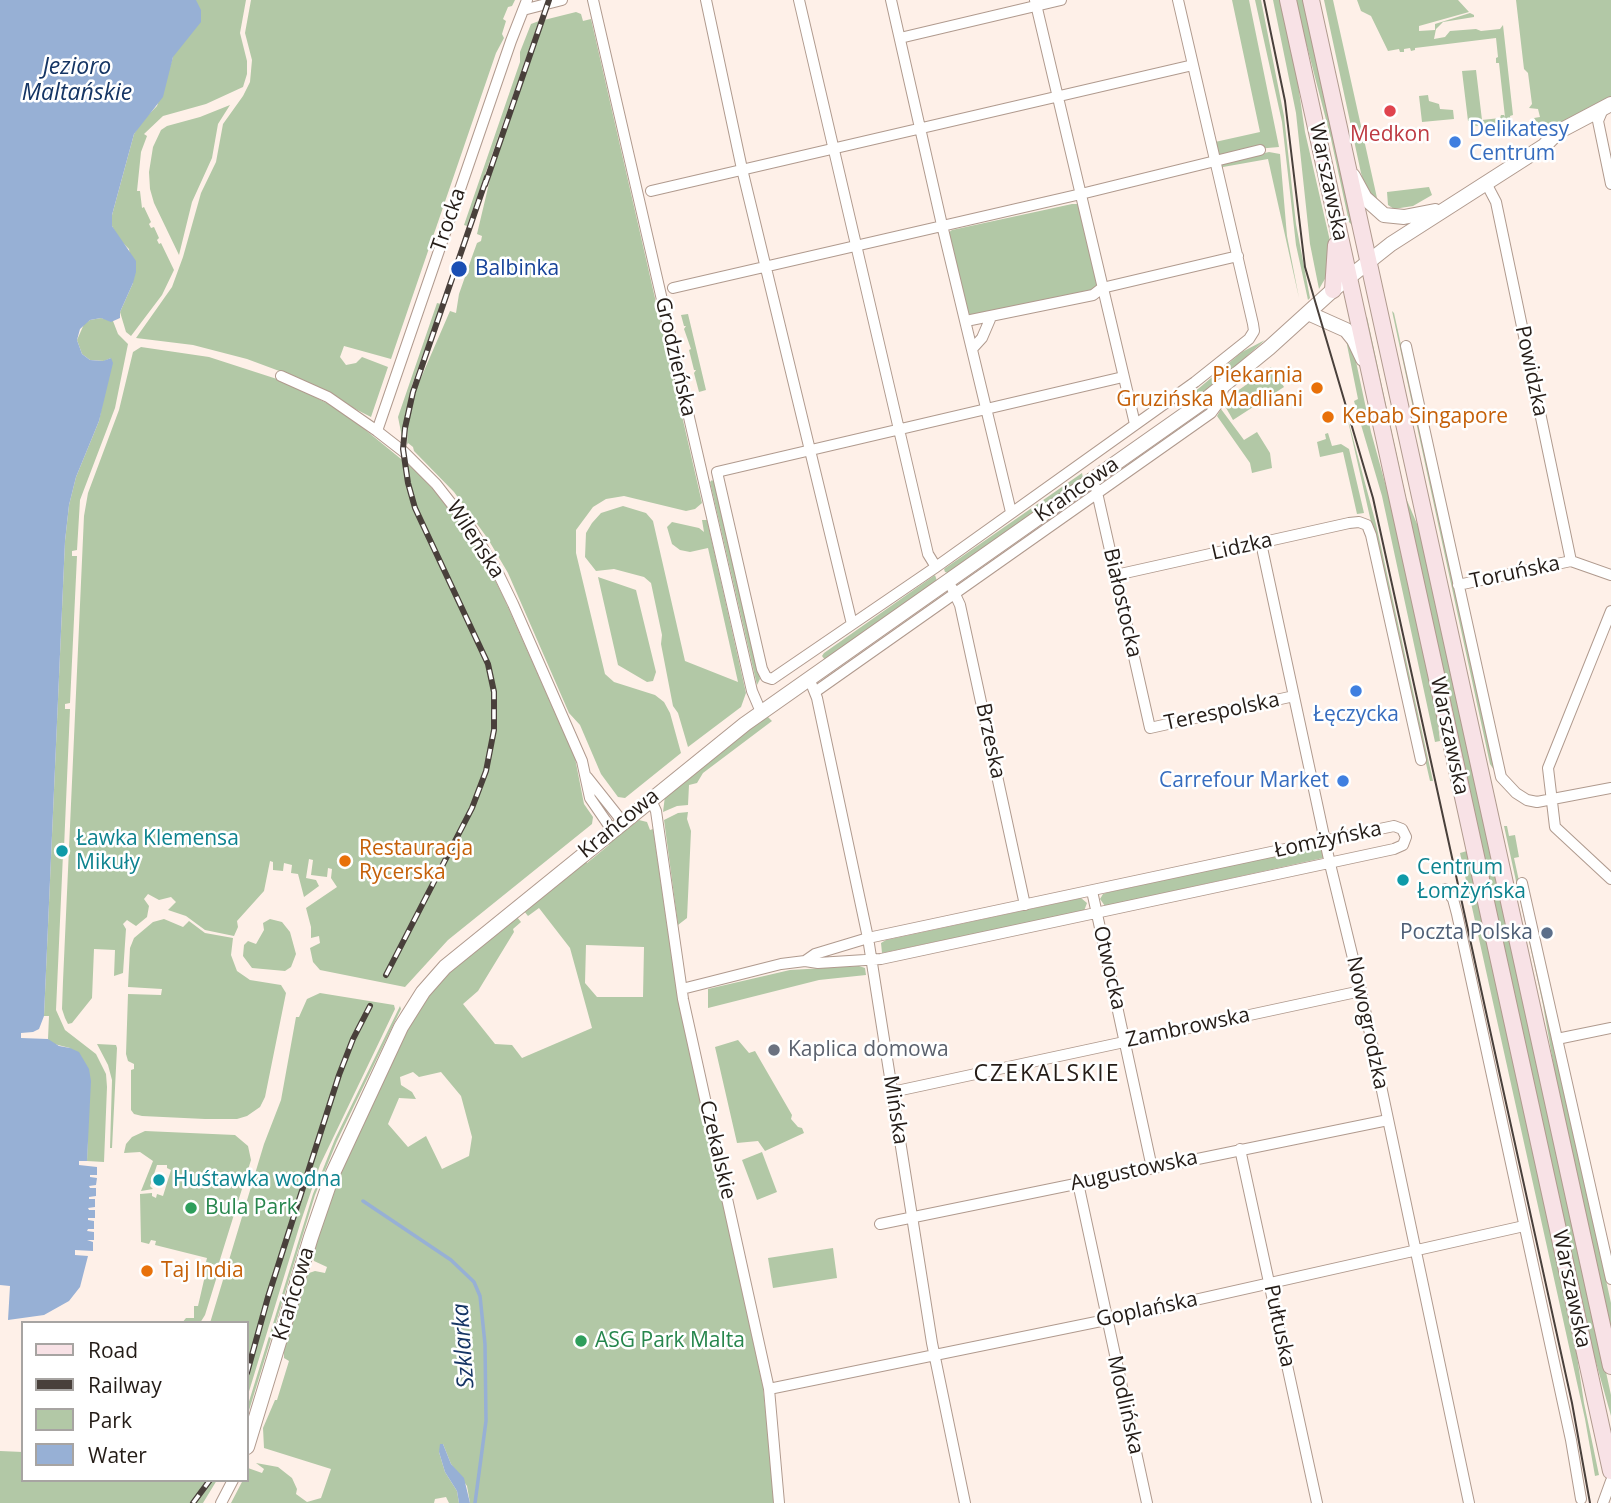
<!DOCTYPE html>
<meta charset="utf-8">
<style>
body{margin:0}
#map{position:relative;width:1611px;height:1503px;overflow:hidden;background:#fef0e8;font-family:"Open Sans",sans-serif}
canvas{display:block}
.legend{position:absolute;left:21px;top:1321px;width:228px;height:161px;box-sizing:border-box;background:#fff;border:2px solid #a7a4a2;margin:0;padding:9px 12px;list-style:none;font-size:21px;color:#241c17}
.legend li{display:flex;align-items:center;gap:14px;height:35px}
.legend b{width:35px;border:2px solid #a7a4a2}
</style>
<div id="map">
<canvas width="1611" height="1503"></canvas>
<ul class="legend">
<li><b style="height:9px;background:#f8e2e6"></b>Road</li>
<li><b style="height:9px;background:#49403b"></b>Railway</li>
<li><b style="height:19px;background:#b2c8a6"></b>Park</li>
<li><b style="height:19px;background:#97b0d5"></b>Water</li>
</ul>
</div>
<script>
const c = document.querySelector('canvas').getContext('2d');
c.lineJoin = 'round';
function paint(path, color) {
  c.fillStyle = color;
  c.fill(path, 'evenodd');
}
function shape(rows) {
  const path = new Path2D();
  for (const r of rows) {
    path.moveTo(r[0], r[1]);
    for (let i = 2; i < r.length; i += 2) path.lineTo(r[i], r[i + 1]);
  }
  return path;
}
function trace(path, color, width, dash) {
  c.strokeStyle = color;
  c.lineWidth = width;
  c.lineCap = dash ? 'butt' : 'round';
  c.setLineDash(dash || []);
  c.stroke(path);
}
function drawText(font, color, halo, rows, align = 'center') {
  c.font = font + ' "Open Sans",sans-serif';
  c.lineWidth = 5;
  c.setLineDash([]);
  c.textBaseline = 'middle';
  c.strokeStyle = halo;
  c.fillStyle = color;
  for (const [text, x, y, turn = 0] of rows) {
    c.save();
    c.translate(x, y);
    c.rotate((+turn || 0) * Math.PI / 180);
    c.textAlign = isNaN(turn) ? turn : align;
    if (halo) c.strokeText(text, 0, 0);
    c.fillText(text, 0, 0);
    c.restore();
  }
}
paint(shape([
 [175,0,246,0,240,33,247,61,247,74,243,87,206,104,163,116,144,134,147,136,141,152,137,191,140,191,142,208,144,207,151,222,149,224,151,228,154,227,159,238,157,240,159,244,161,243,174,270,162,295,131,336,126,332,120,312,133,283,129,249,118,238,112,226,112,215,134,134,142,121,157,106,173,57],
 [251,0,515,0,512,6,508,7,503,19,506,21,502,34,504,38,496,53,391,359,344,346,340,357,346,365,356,363,362,357,388,367,371,417,282,372,247,359,193,345,136,338,172,287,183,257,201,193,216,162,223,124,243,96,250,82,252,60,245,33],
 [1232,0,1249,0,1279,147,1256,149,1226,157,1218,154,1215,142,1260,132],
 [1255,0,1261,0,1284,116,1296,224,1310,298,1308,300,1296,245,1282,122],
 [1273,0,1283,0,1292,43,1305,132,1330,241,1329,272,1319,289,1310,244,1296,113],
 [1295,0,1306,0,1353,226,1349,222,1331,139],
 [1324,0,1333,0,1379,207,1365,186,1361,173],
 [1357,0,1458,0,1469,12,1419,26,1419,31,1435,30,1435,24,1470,13,1474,15,1474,17,1443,22,1436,29,1434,39,1445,37,1450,31,1476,29,1481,31,1500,29,1503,25,1513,115,1510,116,1511,122,1475,126,1474,120,1468,121,1462,71,1476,70,1482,120,1500,118,1501,115,1504,115,1505,117,1499,63,1496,63,1496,58,1498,57,1496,38,1415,48,1415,50,1411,51,1410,48,1404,49,1404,52,1400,52,1399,49,1388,51,1371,16,1361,11],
 [1516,0,1611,0,1611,102,1556,126,1542,128,1538,124,1534,118,1540,117,1538,109,1529,108,1532,104,1528,73,1524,69],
 [576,12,581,14,583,21,591,19,702,503,695,509,686,511,624,496,606,499,593,507,576,530,576,553,605,674,614,682,655,695,664,702,670,713,681,753,625,798,618,797,601,774,580,725,569,713,508,573,488,539,454,492,414,451,413,447,408,443,407,445,408,421,417,387,450,311,456,313,459,294,473,254,477,243,481,241,482,236,477,234,491,175,544,20],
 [539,21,467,226,464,225,520,62,520,52,531,24],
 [1428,95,1429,101,1439,104,1440,109,1453,110,1454,119,1422,122,1419,96],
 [230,105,218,124,212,158,192,202,179,255,154,203,150,189,149,172,153,147,161,130,167,126,200,117],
 [1269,152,1280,154,1287,236,1299,298,1268,159,1223,167,1223,178,1221,166,1223,163],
 [1429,187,1432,195,1413,206,1394,209,1388,205,1387,192],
 [1072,204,1077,204,1080,208,1097,287,1093,290,968,316,948,233,952,230],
 [437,303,441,304,412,385,402,437,398,417],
 [1392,311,1394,313,1494,770,1490,764],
 [688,314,706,390,699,392,694,373,696,370,694,370,689,350,691,349,684,329,686,326,684,326,681,315],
 [1367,317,1406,498,1420,531,1491,846,1611,1395,1611,1416,1585,1323,1365,318],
 [101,318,113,321,118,334,128,344,115,408,80,500,77,550,72,551,72,556,77,556,70,703,65,704,65,709,70,709,64,848,59,848,59,853,63,854,56,1010,65,1030,96,1054,106,1074,107,1087,104,1162,87,1161,88,1134,70,1048,50,1043,48,1039,49,1016,44,1016,65,541,69,505,76,477,99,421,111,358,104,361,90,360,82,354,77,340,84,324,90,320],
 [1345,335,1354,352,1371,432,1398,530,1435,698,1440,741,1435,742,1382,496,1354,401,1358,399],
 [1265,340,1213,386,1187,400,1186,399,1242,352],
 [141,347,209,357,280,380,341,410,417,472,444,501,486,562,503,596,575,758,584,804,593,817,592,824,448,940,405,987,320,970,313,962,310,948,320,943,319,936,311,938,311,927,306,908,337,887,331,878,332,869,328,868,327,877,311,875,313,860,309,859,306,878,316,880,319,886,304,897,298,874,291,873,292,865,284,863,283,871,273,870,273,862,270,861,264,891,237,921,238,927,234,936,205,930,186,916,168,910,176,902,171,897,159,900,148,894,144,899,149,906,147,917,136,926,127,920,123,924,126,929,123,973,114,976,115,950,94,949,92,998,72,1023,68,1024,65,1018,62,1009,63,981,84,516,88,493,119,410,133,352],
 [1271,367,1284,387,1233,420,1225,406,1229,397],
 [1221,409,1244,440,1257,432,1270,453,1272,468,1252,473,1250,463,1217,416],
 [1346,412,1376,524,1433,781,1430,781],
 [1328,433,1332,446,1341,444,1349,449,1364,513,1357,514,1343,452,1320,457,1317,442,1326,439,1325,434],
 [1082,473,1083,478,948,573,945,572,944,569],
 [712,480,715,483,760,679,757,685,710,482],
 [623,506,646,513,653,521,685,661,738,682,708,548,690,552,680,550,672,544,667,527,672,522,699,528,704,532,702,520,707,520,746,693,741,707,688,747,678,713,673,706,661,644,662,635,651,583,644,577,614,569,596,571,585,557,586,533,592,523,601,513],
 [935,575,937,581,825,660,822,656,824,653],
 [598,577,636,590,656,672,653,681,647,682,618,665],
 [766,715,772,721,703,773,697,783,689,785,688,805,677,806,663,812,665,796],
 [688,812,687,819,691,831,687,918,678,925,664,820,678,813],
 [639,820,647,822,650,830,653,829,677,994,763,1387,775,1503,470,1503,467,1486,451,1464,443,1444,439,1452,445,1472,457,1491,459,1503,449,1503,446,1497,435,1499,434,1503,231,1503,243,1480,247,1480,248,1468,262,1473,264,1469,256,1463,278,1467,292,1478,297,1489,296,1494,307,1502,321,1498,331,1469,264,1448,263,1428,275,1400,277,1400,289,1361,284,1358,284,1343,306,1274,315,1271,325,1273,327,1267,314,1261,312,1254,330,1194,403,1034,439,980,517,917,521,922,513,929,514,932,478,991,463,1004,495,1044,512,1045,522,1058,592,1028,570,948,539,908,528,916,524,911,584,859,587,863,609,845,608,843],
 [586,945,644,947,643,997,597,997,585,983],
 [413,1072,419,1077,441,1072,461,1096,472,1137,469,1156,442,1169,426,1136,408,1147,388,1124,399,1098,416,1099,412,1092,401,1085,400,1077],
 [1504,826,1507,826,1509,836,1515,835,1519,857,1514,858,1611,1303,1611,1337,1563,1119,1543,1005],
 [1313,848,1323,849,1323,858,1105,906,1100,899,1103,894,1109,892],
 [1467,851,1571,1316,1584,1403,1599,1475,1595,1476,1585,1419,1460,853],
 [1081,898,1087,903,1084,911,882,953,881,943,886,940],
 [164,919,183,927,189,921,205,933,233,938,231,955,237,971,250,980,281,985,286,993,265,1097,260,1107,247,1116,237,1119,205,1119,142,1116,134,1114,131,1110,131,1070,134,1069,134,1064,128,1061,126,1054,128,994,161,995,162,989,128,987,130,948,134,938,153,922],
 [270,919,282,922,290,932,296,954,291,967,285,971,252,968,243,956,244,945,248,941,256,944,264,930,263,923],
 [859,966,865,968,866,975,819,980,708,1008,708,989,790,970],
 [320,993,394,1005,395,1009,320,1165,301,1221,247,1398,247,1323,210,1323,264,1144,281,1100,296,1017,299,1017,307,999],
 [400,1006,401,1009,337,1141,315,1195,247,1417,247,1408,313,1194,335,1139],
 [738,1040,749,1053,755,1051,792,1115,791,1119,798,1127,802,1128,804,1133,765,1151,758,1141,737,1143,715,1047],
 [97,1044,116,1045,117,1048,112,1148,110,1148,112,1080,108,1065],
 [145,1131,235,1135,248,1146,251,1160,218,1266,206,1262,207,1258,155,1245,156,1241,151,1240,149,1244,141,1242,140,1194,152,1193,152,1196,156,1198,157,1194,163,1196,171,1170,167,1168,167,1165,157,1165,150,1186,153,1189,141,1191,153,1161,140,1152,124,1153,126,1144,132,1137],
 [762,1152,777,1192,757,1200,742,1160],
 [833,1248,837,1278,773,1288,768,1258],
 [207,1267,217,1270,218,1273,205,1315,200,1323,182,1323,186,1318,194,1318,194,1306,198,1306],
 [0,1451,23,1452,23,1480,217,1480,203,1503,0,1503]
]), '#b2c8a6');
paint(shape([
 [0,0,196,0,201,10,201,22,173,57,163,97,134,134,112,215,112,226,136,261,136,272,133,283,120,312,120,318,111,322,101,318,90,320,80,329,77,340,82,354,90,360,103,361,111,358,113,363,99,421,76,477,69,505,65,541,44,1016,39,1029,33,1032,21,1033,21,1038,48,1039,59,1046,70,1048,79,1052,89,1069,91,1081,87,1161,79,1161,79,1165,97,1167,97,1175,90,1175,90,1177,97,1178,96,1185,89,1186,90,1188,96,1188,96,1196,89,1197,89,1199,95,1199,95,1207,88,1208,89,1210,95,1210,95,1218,88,1218,88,1220,94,1221,94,1229,88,1229,87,1231,94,1232,94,1240,87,1240,93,1242,93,1251,75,1250,75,1255,88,1256,80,1287,69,1301,44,1315,8,1320,10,1286,0,1285],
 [440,1444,443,1444,451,1464,464,1478,470,1503,459,1503,457,1491,445,1472,439,1452]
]), '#97b0d5');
trace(shape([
 [363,1201,451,1260,474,1282,480,1296,485,1344,486,1421,475,1503]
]), '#97b0d5', 3.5);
const minor = shape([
 [593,0,752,691,761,712],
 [706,0,742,169,852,624],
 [799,0,928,554,936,567],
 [891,0,942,225,1011,512],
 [1035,0,1135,424],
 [523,10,562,0],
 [900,38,1061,0],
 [1603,109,1598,121,1611,184],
 [1486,183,1496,202,1571,561],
 [651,191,1193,65],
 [673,288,1081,194,1260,150],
 [966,321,1093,295,1102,288,1238,256],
 [1406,346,1501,777,1516,793,1527,800,1537,802,1611,788],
 [972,349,982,338,991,317],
 [281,376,328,397,377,431,404,452,436,484,472,530,497,571,513,604,582,761,590,798,612,830],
 [1123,377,717,472,762,669,766,677,772,679,936,567,1195,382,1249,339,1254,331,1253,324,1178,0],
 [377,431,511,41,527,0],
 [1096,488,1150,728,1294,696],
 [1261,543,1330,864,1361,991,1469,1503],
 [1116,575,1349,523,1359,522,1367,525,1371,535,1421,760],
 [1458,585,1571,561,1611,575],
 [952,588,960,605,1025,905],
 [1611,611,1548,768,1555,827,1611,879],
 [809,678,817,698,868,938,932,1343,965,1503],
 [815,692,1211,413,1219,402,1224,386],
 [587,777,622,821],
 [650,798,656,811,683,999,769,1389,779,1503],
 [1522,883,1611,1279],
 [1445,889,1453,899,1457,914,1571,1440,1581,1499],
 [1092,891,1152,1168],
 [682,989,781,964,805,961,818,963,881,959,1394,849,1403,845,1406,837,1402,829,1394,826,1346,836,868,938,815,954,805,961],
 [1557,1039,1611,1028],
 [892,1092,1361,991],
 [1240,1149,1317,1503],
 [1078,1183,1147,1503],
 [880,1224,1388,1120],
 [769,1389,1106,1320,1524,1226],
 [221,1503,233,1480],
 [1603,1503,1611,1481]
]);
const tertiary = shape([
 [1353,176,1365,198,1384,215,1404,217,1435,211],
 [1308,313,1346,330,1354,340,1363,359],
 [247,1447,311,1237,333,1173,401,1027,423,992,445,967,745,724,1204,401,1269,348,1333,290,1391,244,1544,146,1558,132,1611,104]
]);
const secondary = shape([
 [1288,0,1611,1471],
 [1311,0,1611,1366],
 [1333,290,1336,245]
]);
trace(minor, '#b09a8e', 12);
trace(tertiary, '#b09a8e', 16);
trace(secondary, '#b09a8e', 18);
trace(minor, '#fff', 10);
trace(tertiary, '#fff', 14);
trace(secondary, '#f8e2e6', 16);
trace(shape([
 [1264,0,1285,101,1305,267,1373,498,1572,1403,1590,1503]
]), '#49403b', 2);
const rail = shape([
 [485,185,549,0],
 [386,975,472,808,486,771,494,730,494,692,488,664,415,508,408,483,403,449,405,428,413,392,487,177],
 [247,1373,268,1297,339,1075,353,1039,370,1006],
 [193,1503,210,1480]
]);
trace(rail, '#49403b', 6);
trace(rail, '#fff', 3.5, [10]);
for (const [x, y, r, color] of [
 [1390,111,7,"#e0444e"],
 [1455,142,7,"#3f7fe0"],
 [459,269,9,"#1a4fb4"],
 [1317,388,7,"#e8710a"],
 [1328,417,7,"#e8710a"],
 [1356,691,7,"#3f7fe0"],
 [1343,781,7,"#3f7fe0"],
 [62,851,7,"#0f9aa8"],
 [345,861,7,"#e8710a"],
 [1403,880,7,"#0f9aa8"],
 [1547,933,7,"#5c6f8a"],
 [774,1050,7,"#6b7280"],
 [159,1180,7,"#0f9aa8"],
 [191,1208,7,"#2e9e5b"],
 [147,1271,7,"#e8710a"],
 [581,1341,7,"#2e9e5b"]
]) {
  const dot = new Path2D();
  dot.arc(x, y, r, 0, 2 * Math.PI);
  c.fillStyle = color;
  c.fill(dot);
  trace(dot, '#fff', 2.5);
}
drawText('21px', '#366cbe', '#fff', [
 ["Delikatesy",1469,130],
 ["Centrum",1469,154],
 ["Łęczycka",1356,715,"center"],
 ["Carrefour Market",1329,781,"right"]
], 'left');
drawText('21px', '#be3a42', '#fff', [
 ["Medkon",1390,135]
]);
drawText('21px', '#241c17', '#fff', [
 ["Warszawska",1328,182,78],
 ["Trocka",449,220,-71],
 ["Grodzieńska",675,357,77],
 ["Powidzka",1531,371,78],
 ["Krańcowa",1077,490,-35],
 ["Wileńska",475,540,57],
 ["Lidzka",1242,547,-13],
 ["Toruńska",1515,573,-12],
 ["Białostocka",1122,603,77],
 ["Terespolska",1222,712,-12],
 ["Warszawska",1449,736,78],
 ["Brzeska",990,741,78],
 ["Krańcowa",619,824,-39],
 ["Łomżyńska",1328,840,-12],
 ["Otwocka",1109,968,77],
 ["Nowogrodzka",1367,1023,78],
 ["Zambrowska",1188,1028,-12],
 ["Mińska",895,1110,81],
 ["Czekalskie",717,1150,77],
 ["Augustowska",1134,1171,-12],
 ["Warszawska",1571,1289,78],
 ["Krańcowa",294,1294,-73],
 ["Goplańska",1147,1310,-12],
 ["Pułtuska",1279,1326,78],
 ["Modlińska",1125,1405,77]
]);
drawText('21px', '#164399', '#fff', [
 ["Balbinka",475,269]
], 'left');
drawText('21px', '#c56008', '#fff', [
 ["Piekarnia",1303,376,"right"],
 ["Gruzińska Madliani",1303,400,"right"],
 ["Kebab Singapore",1342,417],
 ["Restauracja",359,849],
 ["Rycerska",359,873],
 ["Taj India",161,1271]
], 'left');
drawText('21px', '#0d838f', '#fff', [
 ["Ławka Klemensa",76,839],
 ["Mikuły",76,863],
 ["Centrum",1417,868],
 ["Łomżyńska",1417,892],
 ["Huśtawka wodna",173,1180]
], 'left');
drawText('21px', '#4e5e75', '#fff', [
 ["Poczta Polska",1533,933]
], 'right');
drawText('21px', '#5b616d', '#fff', [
 ["Kaplica domowa",788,1050]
], 'left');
drawText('21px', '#27864d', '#fff', [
 ["Bula Park",205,1208],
 ["ASG Park Malta",595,1341]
], 'left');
drawText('italic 23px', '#153564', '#fff', [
 ["Jezioro",77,67],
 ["Maltańskie",77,93],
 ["Szklarka",464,1346,-94]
]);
c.letterSpacing = '2px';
drawText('23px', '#241c17', '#fff', [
 ["CZEKALSKIE",1047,1074]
]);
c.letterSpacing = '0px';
</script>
